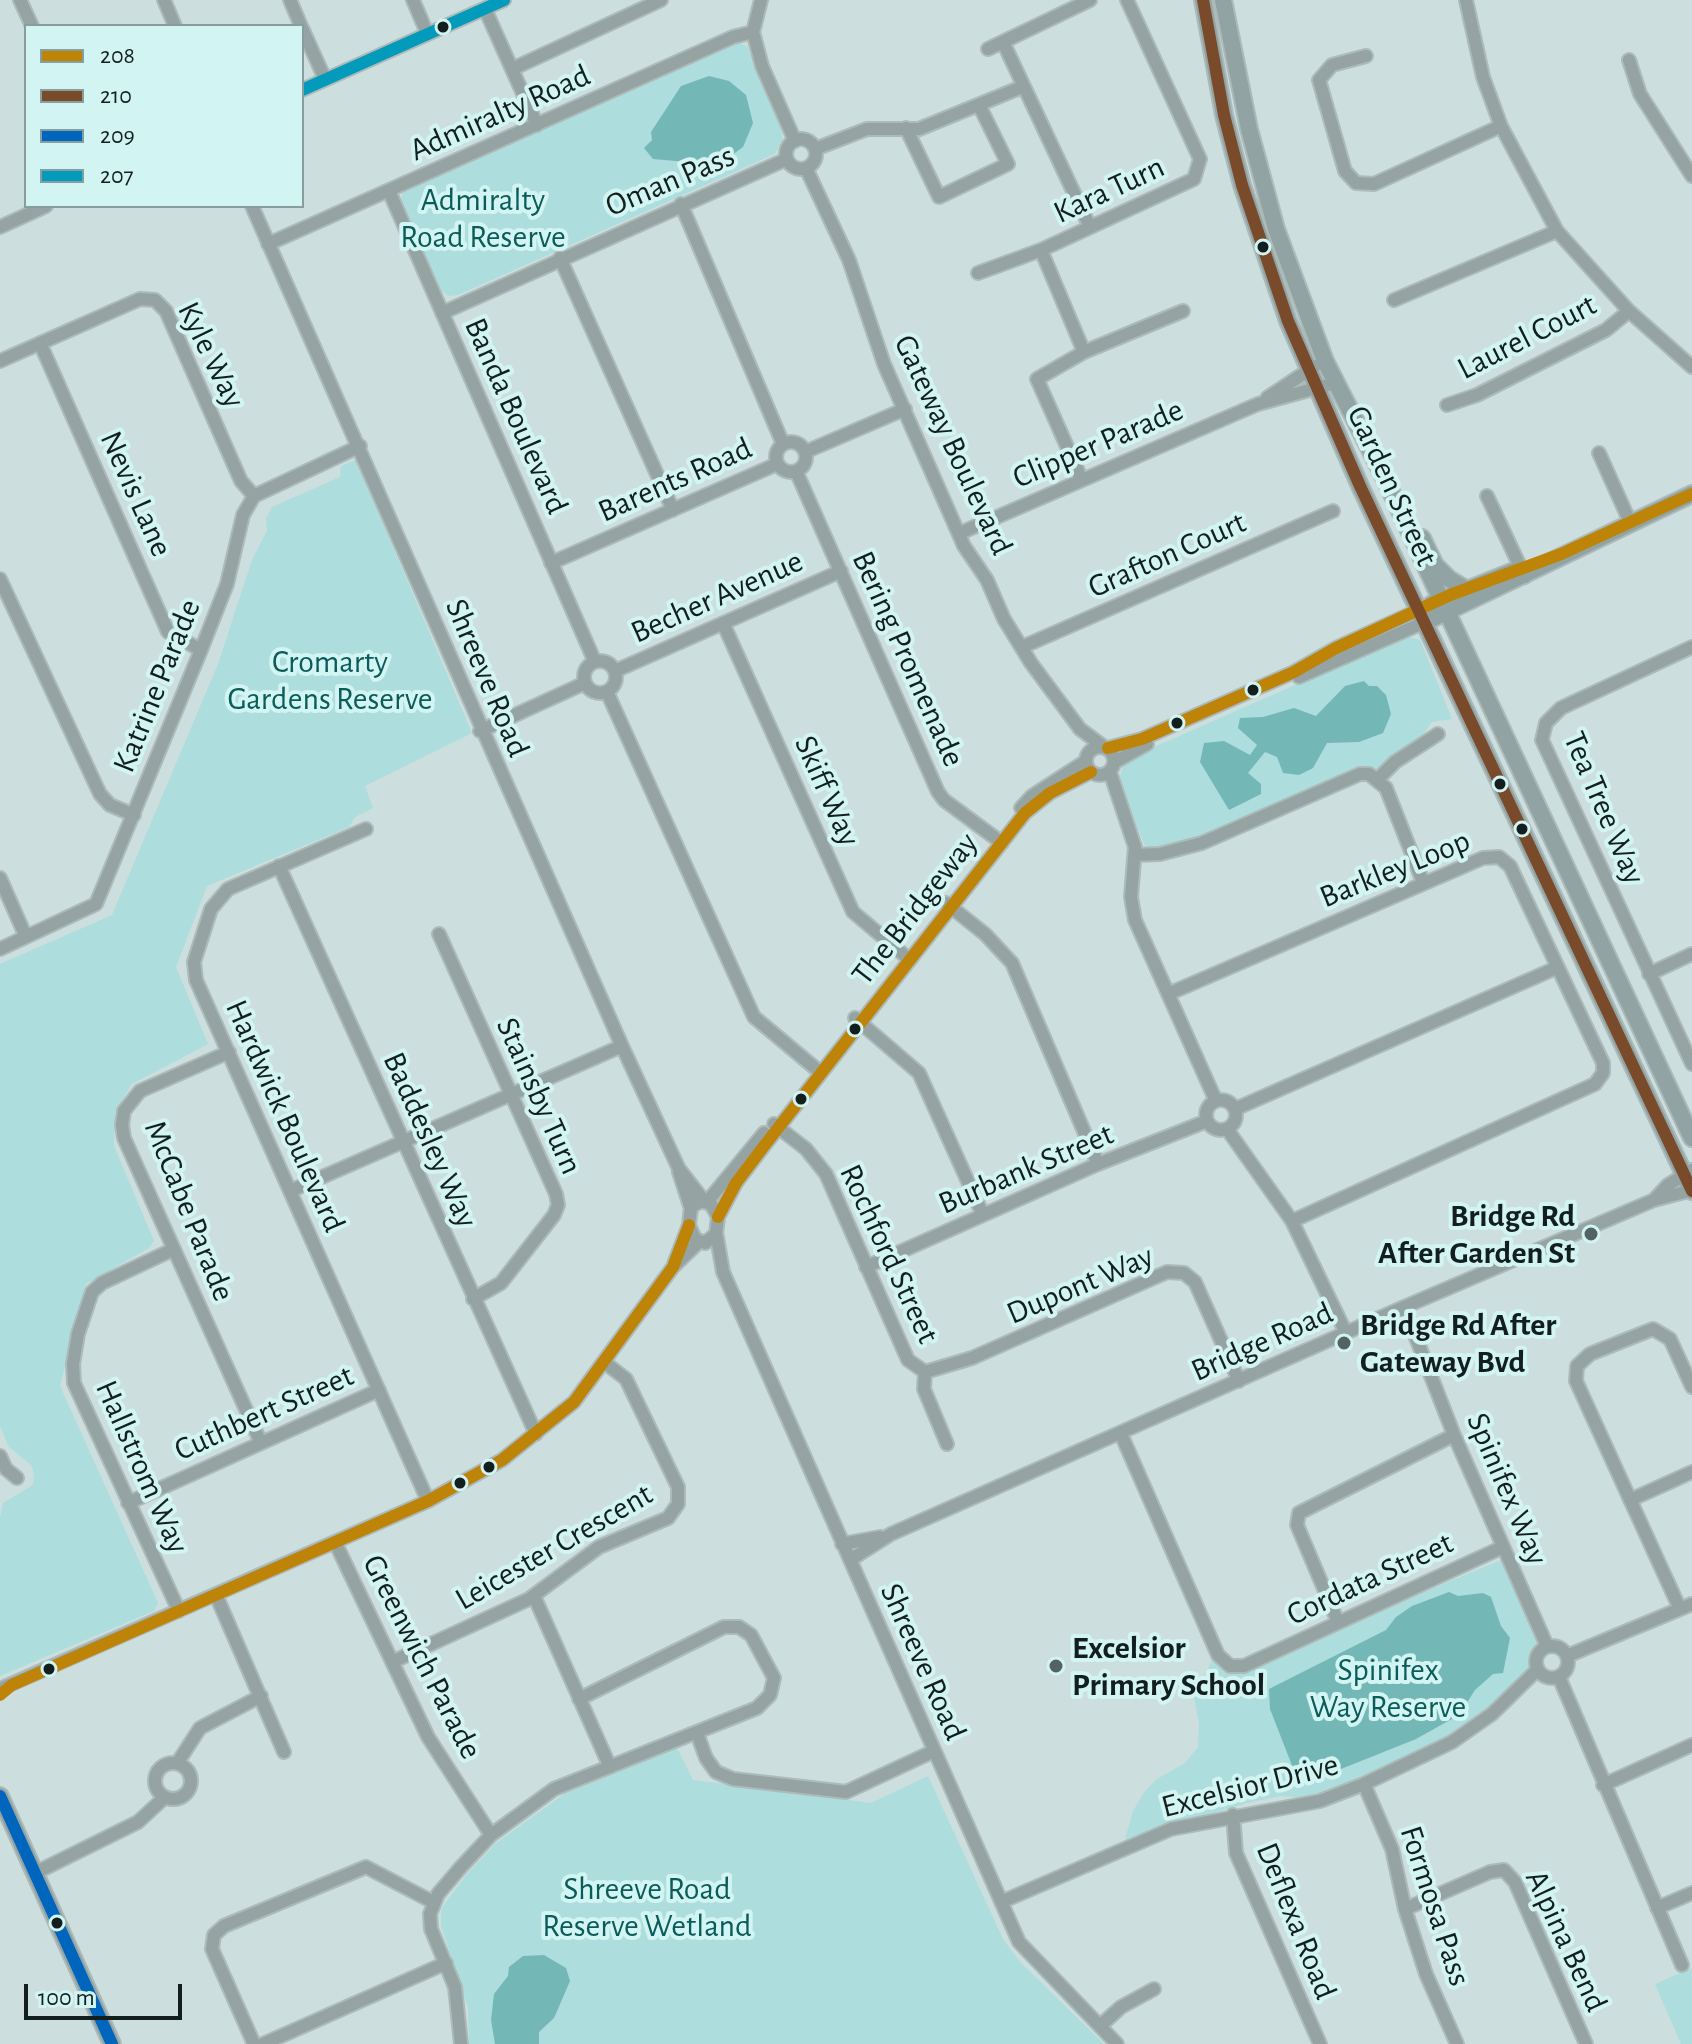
<!DOCTYPE html>
<style>
body{margin:0}
#map{position:relative;width:1692px;height:2044px;overflow:hidden;background:#cddede;font-family:"Alegreya Sans",sans-serif}
canvas{display:block}
.legend{position:absolute;left:24px;top:24px;width:280px;height:184px;box-sizing:border-box;background:#d2f4f2;border:2px solid #869f9e;margin:0;padding:10px 14px;list-style:none;font-size:24px;color:#131f1f}
.legend li{display:flex;align-items:center;gap:16px;height:40px}
.legend b{width:40px;border:2px solid #869f9e}
.scale{position:absolute;left:24px;top:1984px;width:158px;height:36px;box-sizing:border-box;border:4px solid #131f1f;border-top:0;padding-left:10px;font-size:24px;line-height:28px;white-space:nowrap;color:#131f1f;-webkit-text-stroke:6px #d2f4f2;paint-order:stroke}
</style>
<div id="map">
<canvas width="1692" height="2044"></canvas>
<ul class="legend">
<li><b style="height:10px;background:#be8408"></b>208</li>
<li><b style="height:10px;background:#7a4b2a"></b>210</li>
<li><b style="height:10px;background:#0065bd"></b>209</li>
<li><b style="height:10px;background:#029bbc"></b>207</li>
</ul>
<div class="scale">100 m</div>
</div>
<script>
const c = document.querySelector('canvas').getContext('2d');
c.lineJoin = 'round';
function paint(path, color) {
  c.fillStyle = color;
  c.fill(path, 'evenodd');
}
function shape(rows) {
  const path = new Path2D();
  for (const r of rows) {
    if (r.length === 3) {
      path.moveTo(r[0] + r[2], r[1]);
      path.arc(r[0], r[1], r[2], 0, 2 * Math.PI);
      continue;
    }
    path.moveTo(r[0], r[1]);
    for (let i = 2; i < r.length; i += 2) path.lineTo(r[i], r[i + 1]);
  }
  return path;
}
function trace(path, color, width, dash) {
  c.strokeStyle = color;
  c.lineWidth = width;
  c.lineCap = dash ? 'butt' : 'round';
  c.setLineDash(dash || []);
  c.stroke(path);
}
function drawText(font, color, halo, rows, align = 'center') {
  c.font = font + ' "Alegreya Sans",sans-serif';
  c.lineWidth = 8;
  c.setLineDash([]);
  c.textBaseline = 'middle';
  c.strokeStyle = halo;
  c.fillStyle = color;
  for (const [text, x, y, turn = 0] of rows) {
    c.save();
    c.translate(x, y);
    c.rotate((+turn || 0) * Math.PI / 180);
    c.textAlign = isNaN(turn) ? turn : align;
    if (halo) c.strokeText(text, 0, 0);
    c.fillText(text, 0, 0);
    c.restore();
  }
}
paint(shape([
 [736,42,747,46,780,125,783,139,775,154,458,295,449,296,437,288,400,204,403,190],
 [356,460,472,733,365,786,373,808,355,817,349,827,207,886,176,967,208,1044,132,1084,115,1112,114,1146,154,1241,149,1248,86,1284,60,1386,158,1603,154,1611,0,1676,0,1517,3,1503,33,1485,34,1477,32,1466,9,1447,0,1426,0,964,112,915,218,664,252,560,267,531,266,519,272,507,340,477,341,466],
 [1406,636,1420,640,1452,719,1432,722,1416,744,1375,770,1368,768,1182,846,1152,850,1145,846,1123,794,1120,776,1125,760],
 [1506,1558,1540,1636,1526,1678,1452,1740,1315,1799,1281,1796,1251,1802,1125,1839,1133,1811,1145,1791,1157,1779,1185,1763,1198,1747,1199,1724,1194,1696,1213,1659,1240,1674,1373,1613],
 [677,1748,693,1780,871,1803,928,1776,1003,1939,1020,1962,1104,2044,469,2044,468,2007,441,1926,441,1909,466,1875,496,1843,564,1794],
 [1692,1968,1692,2044,1681,2044,1655,1984]
]), '#addddc');
paint(shape([
 [709,76,729,81,746,95,753,123,743,147,724,161,710,164,653,159,644,148,652,140,651,132,681,86],
 [1364,681,1369,686,1377,686,1386,695,1391,714,1383,733,1359,742,1327,743,1313,768,1299,775,1283,773,1277,757,1265,752,1248,773,1261,784,1261,794,1229,810,1200,762,1204,743,1224,741,1250,755,1257,745,1238,728,1240,718,1263,717,1294,708,1316,716,1345,686],
 [1449,1592,1458,1596,1483,1593,1491,1597,1501,1626,1510,1638,1503,1673,1493,1674,1475,1690,1459,1715,1416,1739,1316,1779,1305,1777,1293,1768,1270,1709,1269,1689,1386,1630,1396,1617,1412,1606],
 [544,1955,566,1968,570,1981,554,2018,539,2032,539,2044,495,2044,491,2020,494,1994,508,1976,509,1967,523,1956]
]), '#73b8b7');
const minor = shape([
 [20,0,32,26],
 [164,0,175,26],
 [290,0,301,26],
 [413,0,427,33],
 [761,0,753,32,762,66,795,141],
 [1466,0,1483,77,1501,126,1557,231,1629,311,1692,367],
 [485,9,537,125],
 [302,28,325,79],
 [1003,42,1090,227],
 [988,49,1090,0],
 [1366,56,1332,65,1319,80,1345,171,1356,183,1374,184,1501,126],
 [1629,60,1640,94,1692,176],
 [512,69,661,0],
 [302,90,504,0],
 [906,128,939,197,1008,164,980,107],
 [801,154,15],
 [815,149,867,129,919,129,1022,87],
 [806,168,849,260,884,364,964,546,987,580,1004,619,1031,663,1080,729,1104,747],
 [389,191,595,662],
 [681,204,783,444],
 [252,206,622,1046,679,1169,704,1201],
 [0,227,46,206],
 [268,244,733,37,753,32],
 [1041,250,1084,352],
 [560,258,673,510],
 [978,273,1041,250,1194,179,1200,159,1127,0],
 [1394,300,1557,231],
 [442,313,787,159],
 [40,343,168,632,201,650],
 [0,361,140,299,155,300,166,311,241,481,254,496],
 [1267,398,1315,366],
 [1447,405,1477,395,1606,330,1629,311],
 [791,457,15],
 [805,452,905,409],
 [1599,453,1630,522],
 [796,471,938,792,944,800,1002,843],
 [1081,478,1037,379,1084,352,1183,311],
 [1487,496,1525,577],
 [960,533,1258,404,1335,383],
 [551,563,777,464],
 [0,579,100,794,110,805,134,815],
 [723,623,853,912,910,960],
 [1022,647,1333,511],
 [1692,647,1561,708,1546,723,1542,740,1692,1064],
 [600,677,16],
 [615,671,841,571],
 [1299,677,1425,622],
 [607,692,754,1017,821,1073],
 [480,731,585,683],
 [1100,761,14],
 [1108,748,1142,739,1294,672,1336,648,1419,610],
 [1115,762,1147,744],
 [1110,772,1135,847,1131,897,1135,920,1216,1101],
 [1378,779,1395,762,1438,734],
 [1021,808,1032,796,1086,761],
 [366,829,228,889,211,909,194,962,196,980,428,1501],
 [1135,855,1160,854,1202,843,1360,774,1369,774,1386,788,1423,882],
 [279,866,536,1434],
 [0,878,26,937],
 [946,903,985,934,1012,963,1098,1164],
 [439,934,556,1194,558,1205,554,1215,501,1283,473,1299],
 [0,949,96,904,201,650,227,584,243,515,254,496,360,446],
 [1649,974,1692,954],
 [1168,994,1483,858,1499,857,1510,866,1603,1063,1603,1073,1595,1084,1292,1221],
 [855,1018,919,1073,983,1215],
 [229,1052,140,1091,124,1111,122,1125,124,1138,261,1443],
 [1221,1115,15],
 [1235,1109,1556,968],
 [774,1124,806,1149,826,1174,908,1360,925,1372],
 [1227,1129,1292,1221,1346,1333],
 [679,1172,691,1209],
 [290,1191,622,1046],
 [1654,1200,1668,1185,1692,1170],
 [701,1201,711,1204,718,1217,716,1234,705,1243,695,1239,689,1225,691,1207,701,1201],
 [707,1202,764,1133],
 [718,1217,736,1183,764,1146,1025,813,1050,793,1091,772],
 [716,1232,723,1272,1019,1942,1117,2044],
 [174,1249,102,1283,92,1292,78,1334,73,1364,74,1383,179,1611],
 [674,1264,689,1225],
 [866,1267,1098,1164,1207,1121],
 [1404,1307,1454,1435,1547,1646],
 [925,1372,972,1358,1167,1272,1184,1273,1195,1282,1239,1381],
 [925,1372,924,1389,947,1444],
 [1121,1434,1218,1655,1230,1666,1244,1666,1503,1547],
 [0,1456,6,1469,17,1478],
 [1630,1500,1692,1472],
 [128,1503,379,1390],
 [335,1542,428,1737,491,1835],
 [842,1544,880,1537],
 [850,1560,891,1534,1404,1307,1654,1200,1692,1190],
 [216,1595,284,1752],
 [534,1596,610,1767],
 [1680,1609,1576,1381,1577,1366,1590,1354,1653,1329,1670,1339,1692,1387],
 [1338,1622,1297,1525,1299,1513,1454,1435],
 [1552,1662,16],
 [1567,1656,1692,1604],
 [392,1662,529,1599,599,1547,668,1518,678,1504,678,1487,626,1379,604,1362],
 [1559,1677,1682,1965],
 [0,1689,428,1501,502,1460,574,1402,673,1267,699,1242],
 [697,1733,706,1758,716,1772,733,1779,846,1792,934,1751],
 [178,1762,200,1728,261,1696],
 [173,1781,18],
 [1364,1784,1392,1849,1405,1909,1426,1974,1457,2044],
 [1603,1785,1692,1745],
 [1233,1815,1236,1853,1320,2044],
 [35,1873,138,1822,165,1797],
 [1001,1902,1171,1829,1320,1801,1364,1784,1452,1742,1492,1714,1537,1670],
 [1657,1908,1692,1893],
 [1405,1909,1490,1872,1504,1870,1515,1882,1586,2044],
 [1100,2026,1121,2007,1154,1989],
 [254,2044,212,1949,214,1935,224,1926,366,1867,433,1902],
 [263,2044,446,1963],
 [461,2044,455,1987,431,1929,430,1914,438,1894,461,1867,491,1835,554,1789,757,1708,770,1695,774,1678,751,1635,739,1627,724,1627,579,1699]
]);
const major = shape([
 [1203,0,1224,115,1242,185,1288,321,1360,486,1692,1191],
 [1223,0,1249,129,1276,229,1325,361,1386,481,1692,1138],
 [1422,538,1435,565,1449,579,1467,590],
 [1432,604,1514,571],
 [1425,622,1692,494],
 [0,1796,112,2044]
]);
trace(minor, '#adbaba', 16);
trace(major, '#adbaba', 20);
trace(minor, '#96a3a3', 12);
trace(major, '#91a3a3', 16);
trace(shape([
 [1108,748,1142,739,1294,672,1336,648,1450,595,1561,554,1692,494],
 [718,1217,736,1183,764,1146,1025,813,1050,793,1091,772],
 [0,1695,12,1685,428,1501,502,1460,574,1402,673,1267,689,1225]
]), '#be8408', 12);
trace(shape([
 [1203,0,1224,115,1242,185,1288,321,1360,486,1692,1191]
]), '#7a4b2a', 12);
trace(shape([
 [0,1796,112,2044]
]), '#0065bd', 12);
trace(shape([
 [302,90,504,0]
]), '#029bbc', 12);
for (const [x, y, r, color] of [
 [443,27,7,"#131f1f"],
 [1263,247,7,"#131f1f"],
 [1253,690,7,"#131f1f"],
 [1177,723,7,"#131f1f"],
 [1500,784,7,"#131f1f"],
 [1522,829,7,"#131f1f"],
 [855,1029,7,"#131f1f"],
 [801,1099,7,"#131f1f"],
 [1591,1234,8,"#546262"],
 [1344,1343,8,"#546262"],
 [489,1467,7,"#131f1f"],
 [460,1483,7,"#131f1f"],
 [1056,1666,8,"#546262"],
 [49,1669,7,"#131f1f"],
 [57,1923,7,"#131f1f"]
]) {
  const dot = new Path2D();
  dot.arc(x, y, r, 0, 2 * Math.PI);
  c.fillStyle = color;
  c.fill(dot);
  trace(dot, '#d2f4f2', 3);
}
drawText('32px', '#131f1f', '#d2f4f2', [
 ["Admiralty Road",500,113,-24],
 ["Oman Pass",670,181,-23],
 ["Kara Turn",1109,190,-25],
 ["Laurel Court",1527,337,-27],
 ["Kyle Way",211,355,64],
 ["Banda Boulevard",516,416,66],
 ["Clipper Parade",1098,444,-23],
 ["Gateway Boulevard",953,445,65],
 ["Barents Road",675,480,-24],
 ["Garden Street",1392,486,65],
 ["Nevis Lane",136,494,66],
 ["Grafton Court",1167,555,-24],
 ["Becher Avenue",717,597,-24],
 ["Bering Promenade",908,659,66],
 ["Shreeve Road",487,678,67],
 ["Katrine Parade",157,686,-68],
 ["Skiff Way",827,791,66],
 ["Tea Tree Way",1604,808,67],
 ["Barkley Loop",1395,869,-22],
 ["The Bridgeway",915,909,-52],
 ["Stainsby Turn",539,1096,66],
 ["Hardwick Boulevard",285,1116,66],
 ["Baddesley Way",430,1140,66],
 ["Burbank Street",1026,1169,-23],
 ["McCabe Parade",189,1211,68],
 ["Rochford Street",889,1254,65],
 ["Dupont Way",1080,1285,-23],
 ["Bridge Road",1262,1342,-24],
 ["Cuthbert Street",264,1413,-24],
 ["Hallstrom Way",142,1467,66],
 ["Spinifex Way",1507,1489,67],
 ["Leicester Crescent",554,1547,-30],
 ["Cordata Street",1370,1579,-25],
 ["Greenwich Parade",422,1657,63],
 ["Shreeve Road",923,1662,66],
 ["Excelsior Drive",1250,1786,-14],
 ["Formosa Pass",1435,1906,72],
 ["Deflexa Road",1296,1921,68],
 ["Alpina Bend",1566,1941,65]
]);
drawText('32px', '#0a5b5a', '#d2f4f2', [
 ["Admiralty",483,200],
 ["Road Reserve",483,237],
 ["Cromarty",330,662],
 ["Gardens Reserve",330,699],
 ["Spinifex",1388,1670],
 ["Way Reserve",1388,1707],
 ["Shreeve Road",647,1889],
 ["Reserve Wetland",647,1926]
]);
drawText('bold 32px', '#131f1f', '#d2f4f2', [
 ["Bridge Rd",1575,1216,"right"],
 ["After Garden St",1575,1253,"right"],
 ["Bridge Rd After",1360,1325],
 ["Gateway Bvd",1360,1362],
 ["Excelsior",1072,1648],
 ["Primary School",1072,1685]
], 'left');
</script>
